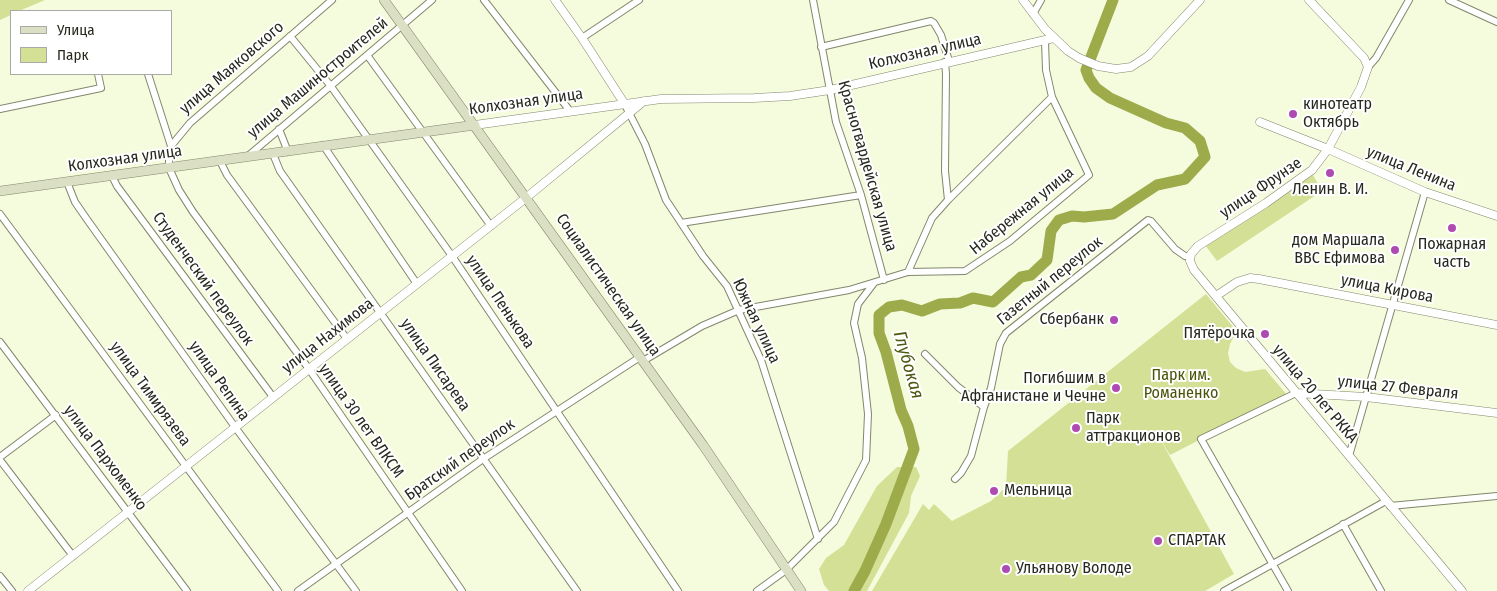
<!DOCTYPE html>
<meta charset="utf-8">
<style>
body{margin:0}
#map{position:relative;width:1497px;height:591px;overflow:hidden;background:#f5fbdd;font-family:"Fira Sans Condensed",sans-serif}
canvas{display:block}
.legend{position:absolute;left:10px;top:10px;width:162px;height:65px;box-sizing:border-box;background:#fff;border:1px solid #a9a9a5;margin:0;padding:6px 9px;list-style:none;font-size:15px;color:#27291e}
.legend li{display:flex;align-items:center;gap:10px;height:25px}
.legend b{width:25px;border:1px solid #a9a9a5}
</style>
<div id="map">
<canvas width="1497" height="591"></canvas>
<ul class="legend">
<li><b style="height:6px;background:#dbdfc4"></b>Улица</li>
<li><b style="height:14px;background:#d3e095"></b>Парк</li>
</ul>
</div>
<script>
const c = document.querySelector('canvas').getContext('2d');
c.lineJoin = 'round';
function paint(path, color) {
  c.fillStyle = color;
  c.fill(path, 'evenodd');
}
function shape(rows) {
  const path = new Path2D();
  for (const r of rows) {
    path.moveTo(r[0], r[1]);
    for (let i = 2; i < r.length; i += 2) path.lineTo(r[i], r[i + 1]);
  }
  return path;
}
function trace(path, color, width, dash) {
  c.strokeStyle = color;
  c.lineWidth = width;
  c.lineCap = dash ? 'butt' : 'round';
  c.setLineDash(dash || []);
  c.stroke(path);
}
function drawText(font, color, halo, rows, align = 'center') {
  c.font = font + ' "Fira Sans Condensed",sans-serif';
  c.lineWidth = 4;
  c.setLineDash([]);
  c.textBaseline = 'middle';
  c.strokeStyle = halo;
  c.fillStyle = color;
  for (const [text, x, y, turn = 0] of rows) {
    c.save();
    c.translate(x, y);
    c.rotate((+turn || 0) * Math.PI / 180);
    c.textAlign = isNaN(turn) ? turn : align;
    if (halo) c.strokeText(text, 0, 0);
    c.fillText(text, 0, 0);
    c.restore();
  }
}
paint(shape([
 [0,0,45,0,19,11,11,11,11,15,0,20],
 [1313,175,1322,191,1217,261,1205,245],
 [1206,294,1238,333,1233,338,1230,344,1228,353,1230,362,1236,368,1245,372,1265,369,1287,395,1170,455,1158,435,1234,574,1205,591,872,591,923,504,929,510,934,504,952,521,991,501,1006,487,1008,451],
 [897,467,916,467,920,476,911,496,909,513,867,591,829,591,824,585,819,569,826,558,844,545,877,486]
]), '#d3e095');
trace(shape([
 [854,591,865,571,886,524,914,449,908,426,901,410,886,352,879,333,879,315,889,307,902,305,922,311,940,304,960,303,973,298,993,302,1021,277,1031,275,1047,260,1051,231,1059,220,1072,216,1084,217,1113,214,1157,185,1185,179,1205,157,1200,141,1185,128,1166,123,1110,98,1096,88,1089,78,1086,70,1113,0]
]), '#9dab4a', 11);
const minor = shape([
 [332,0,190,123,171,146,169,154,169,168,179,190,193,212,309,369,462,591],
 [484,0,570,111],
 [813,0,836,122,861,195,884,280],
 [1449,0,1497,22],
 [1033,14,1041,0],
 [290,36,330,85,452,256,678,591],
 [582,38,639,0],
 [821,47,931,21,934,23,941,35,949,61],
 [367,55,491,226],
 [945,62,946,74,945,171,948,200],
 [1368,67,1376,58,1409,0],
 [148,74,171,146],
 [624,103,645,144,666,200,703,256,727,286,761,360,818,539],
 [0,109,101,88,98,74],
 [279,129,288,152],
 [323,145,417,284],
 [273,154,280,171,577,591],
 [248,156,432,0],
 [220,161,227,175,347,339],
 [112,176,117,186,273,397],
 [67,182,75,202,86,218,235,427,356,591],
 [0,214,278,591],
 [681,223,861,195],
 [908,272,932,218,948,200,1052,97],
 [0,342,187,591],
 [925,354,958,387,984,407],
 [643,361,702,326,739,310,849,290,908,272,965,271,1010,241,1089,175,1052,97,1046,70,1045,41],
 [1349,456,1425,192],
 [0,457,56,415],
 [0,460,73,556],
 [955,479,961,473,971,456,984,407,991,388,1000,344,1006,333,1148,220,1151,221,1175,249,1185,256,1190,257],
 [1390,506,1497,496],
 [1343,524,1381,591],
 [0,576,12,591],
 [298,591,483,459,640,357],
 [757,591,786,570,834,522,866,460,868,414,862,358,854,323,858,304,874,283],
 [1224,591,1386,501],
 [1288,591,1201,439,1296,393]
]);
const tertiary = shape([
 [555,0,582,38,624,103],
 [1023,0,1045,29,1068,51,1079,58,1098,66,1116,69,1131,67,1148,56,1200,0],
 [1309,0,1364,58,1368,67,1361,87,1328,149,1312,170,1266,203,1198,246,1191,254,1190,261,1194,270,1462,591],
 [1260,122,1328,149,1425,192,1497,216],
 [475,125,661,99,754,98,790,96,830,90,1054,38],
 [1216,296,1237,282,1250,278,1259,279,1497,325],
 [1296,393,1366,397,1497,413],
 [28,591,527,197,644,101]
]);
const secondary = shape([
 [384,0,703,445,801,591],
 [0,191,475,125]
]);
trace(minor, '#82876d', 8);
trace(tertiary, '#82876d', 9);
trace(secondary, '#82876d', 10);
trace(minor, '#fff', 6);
trace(tertiary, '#fff', 8);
trace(secondary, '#dbdfc4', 9);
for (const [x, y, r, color] of [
 [1293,114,5,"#ae4bb1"],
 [1330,173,5,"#ae4bb1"],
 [1452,228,5,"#ae4bb1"],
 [1395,250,5,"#ae4bb1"],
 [1114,320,5,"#ae4bb1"],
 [1265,334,5,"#ae4bb1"],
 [1116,388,5,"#ae4bb1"],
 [1076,428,5,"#ae4bb1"],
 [994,491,5,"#ae4bb1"],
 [1158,541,5,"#ae4bb1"],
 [1006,569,5,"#ae4bb1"]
]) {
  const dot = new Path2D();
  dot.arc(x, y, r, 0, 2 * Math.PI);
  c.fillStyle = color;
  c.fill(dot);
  trace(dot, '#fff', 2);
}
drawText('16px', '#27291e', '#fff', [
 ["Колхозная улица",925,52,-13],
 ["улица Маяковского",232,68,-41],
 ["улица Машиностроителей",318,78,-40],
 ["Колхозная улица",526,102,-8],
 ["Колхозная улица",125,159,-8],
 ["Красногвардейская улица",867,166,74],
 ["улица Ленина",1411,169,22],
 ["улица Фрунзе",1261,188,-34],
 ["Набережная улица",1022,211,-39],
 ["Студенческий переулок",203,279,54],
 ["Газетный переулок",1050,281,-39],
 ["Социалистическая улица",608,285,55],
 ["улица Кирова",1387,289,11],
 ["улица Пенькова",500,302,56],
 ["Южная улица",756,321,65],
 ["улица Нахимова",328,336,-38],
 ["улица Писарева",435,365,55],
 ["улица Репина",219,381,55],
 ["улица 27 Февраля",1398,388,6],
 ["улица Тимирязева",150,394,54],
 ["улица 20 лет РККА",1315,394,50],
 ["улица 30 лет ВЛКСМ",361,421,55],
 ["улица Пархоменко",105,458,53],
 ["Братский переулок",460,460,-35]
]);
drawText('16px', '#27291e', '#fff', [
 ["кинотеатр",1303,105],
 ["Октябрь",1303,123],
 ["Ленин В. И.",1330,190,"center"],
 ["дом Маршала",1385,241,"right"],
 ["ВВС Ефимова",1385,259,"right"],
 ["Пожарная",1452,245,"center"],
 ["часть",1452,263,"center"],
 ["Сбербанк",1104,320,"right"],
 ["Пятёрочка",1255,334,"right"],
 ["Погибшим в",1106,379,"right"],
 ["Афганистане и Чечне",1106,397,"right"],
 ["Парк",1086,419],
 ["аттракционов",1086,437],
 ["Мельница",1004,491],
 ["СПАРТАК",1168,541],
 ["Ульянову Володе",1016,569]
], 'left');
drawText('16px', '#4a5308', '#fff', [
 ["Парк им.",1181,376],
 ["Романенко",1181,394]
]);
drawText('italic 18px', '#4f5710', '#fff', [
 ["Глубокая",908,365,74]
]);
</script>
